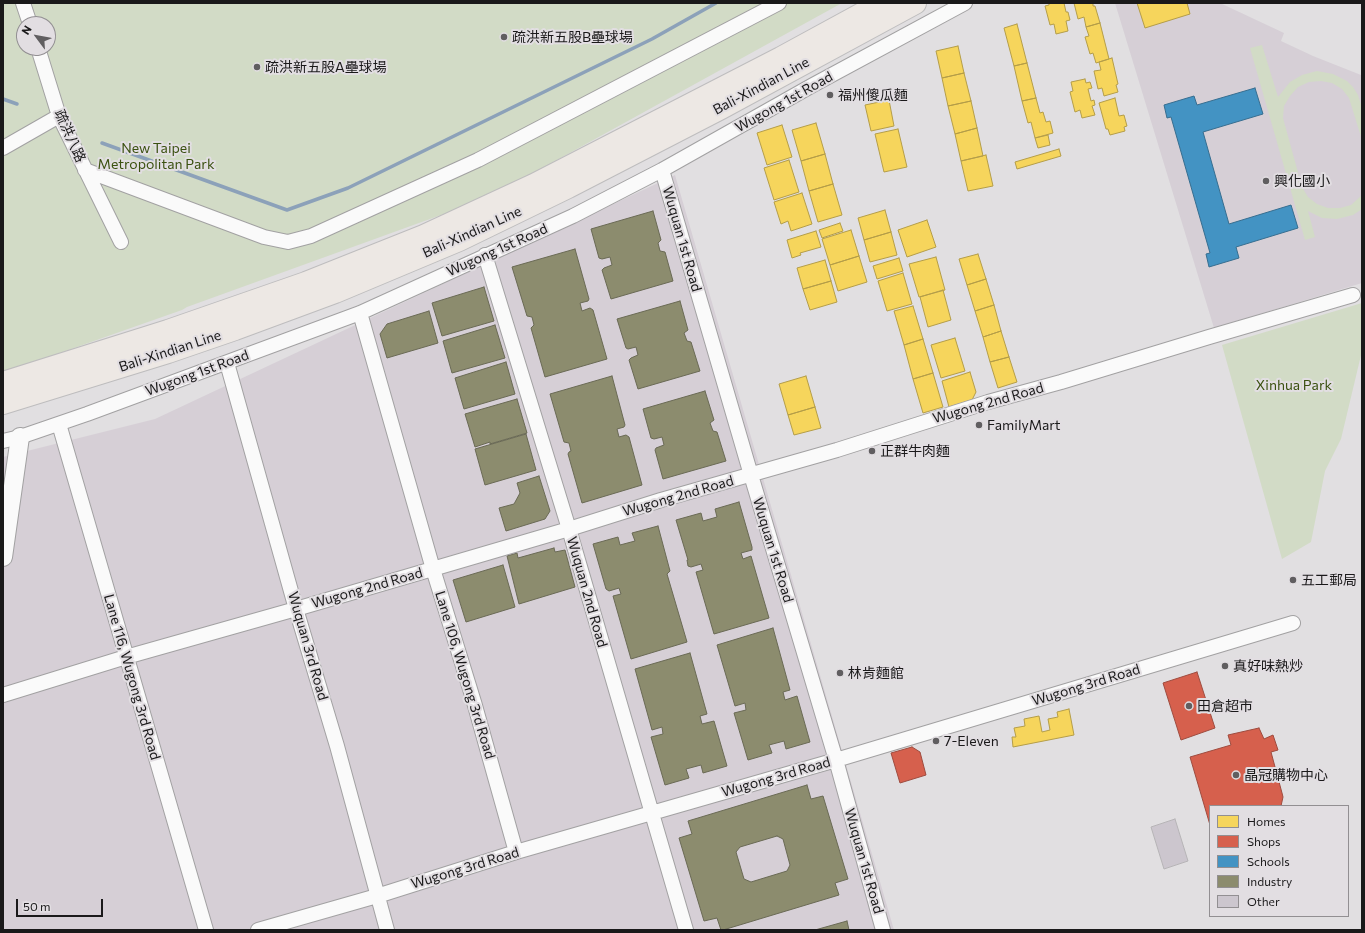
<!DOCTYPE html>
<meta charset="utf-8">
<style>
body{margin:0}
#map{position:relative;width:1365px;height:933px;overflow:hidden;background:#e1dfe1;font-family:Commissioner,sans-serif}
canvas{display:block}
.frame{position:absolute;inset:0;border:4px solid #1a191a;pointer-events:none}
.legend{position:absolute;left:1209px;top:805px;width:140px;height:112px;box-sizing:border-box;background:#e2dee2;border:1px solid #928f92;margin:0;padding:5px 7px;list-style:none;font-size:12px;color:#1a191a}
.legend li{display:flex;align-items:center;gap:8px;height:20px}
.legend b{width:20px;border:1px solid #928f92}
.north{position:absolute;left:16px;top:16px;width:40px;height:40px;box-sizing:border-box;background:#e2dee2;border:1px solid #928f92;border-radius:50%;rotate:302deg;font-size:11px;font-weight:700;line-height:16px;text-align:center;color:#1a191a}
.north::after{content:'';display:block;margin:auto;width:14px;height:18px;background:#605e60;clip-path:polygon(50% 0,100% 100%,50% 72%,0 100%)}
.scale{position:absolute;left:16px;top:899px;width:87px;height:18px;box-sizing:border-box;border:2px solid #1a191a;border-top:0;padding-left:5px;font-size:12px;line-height:14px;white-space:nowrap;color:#1a191a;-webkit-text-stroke:3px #e2dee2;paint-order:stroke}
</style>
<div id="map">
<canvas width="1365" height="933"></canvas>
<div class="frame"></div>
<ul class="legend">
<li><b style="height:11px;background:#f6d55c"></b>Homes</li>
<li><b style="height:11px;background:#d6604d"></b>Shops</li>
<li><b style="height:11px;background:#4393c3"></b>Schools</li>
<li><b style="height:11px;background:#8c8c6e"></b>Industry</li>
<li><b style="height:11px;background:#ccc6ce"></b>Other</li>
</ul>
<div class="north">N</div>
<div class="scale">50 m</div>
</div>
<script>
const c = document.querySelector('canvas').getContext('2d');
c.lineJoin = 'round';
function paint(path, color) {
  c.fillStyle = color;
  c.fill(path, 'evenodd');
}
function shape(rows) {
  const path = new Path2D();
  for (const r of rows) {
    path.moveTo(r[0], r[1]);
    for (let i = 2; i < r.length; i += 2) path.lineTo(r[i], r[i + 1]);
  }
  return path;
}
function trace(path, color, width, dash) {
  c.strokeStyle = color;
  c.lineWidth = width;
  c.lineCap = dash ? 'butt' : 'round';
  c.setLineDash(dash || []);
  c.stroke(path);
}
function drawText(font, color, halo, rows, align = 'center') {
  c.font = font + ' Commissioner,"Noto Sans TC",sans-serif';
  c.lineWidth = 4;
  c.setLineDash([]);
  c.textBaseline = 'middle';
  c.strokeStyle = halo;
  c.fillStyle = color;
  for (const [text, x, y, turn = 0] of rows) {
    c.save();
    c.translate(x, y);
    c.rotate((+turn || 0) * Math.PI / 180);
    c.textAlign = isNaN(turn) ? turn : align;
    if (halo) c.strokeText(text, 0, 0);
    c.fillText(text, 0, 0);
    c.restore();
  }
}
paint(shape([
 [1115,3,1220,3,1284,33,1281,41,1313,56,1361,75,1362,79,1362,283,1214,328],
 [675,175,894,930,3,930,3,457,155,419]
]), '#d6cfd6');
paint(shape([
 [3,3,842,3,488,198,187,307,182,310,3,373],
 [24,24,48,24,48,48,24,48],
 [1262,45,1278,97,1290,82,1302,75,1317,71,1333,74,1347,81,1353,87,1358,95,1362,108,1362,140,1349,98,1342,89,1332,83,1321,81,1309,82,1298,87,1290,96,1284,106,1283,118,1302,187,1308,197,1317,204,1328,208,1340,208,1351,205,1362,195,1362,209,1353,215,1337,219,1322,218,1308,211,1315,237,1305,240,1250,48],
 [1362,303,1362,351,1341,439,1325,471,1311,542,1282,559,1222,345]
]), '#d2dbc6');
const homes = shape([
 [1049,3,1064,3,1066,12,1068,12,1070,20,1066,21,1068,31,1056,34,1054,24,1050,25,1045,6,1049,5,1049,3],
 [1074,3,1093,3,1093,6,1095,6,1100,23,1086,27,1084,17,1078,19,1074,3],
 [1137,3,1187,3,1190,14,1145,28,1137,3],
 [1100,23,1109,59,1096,63,1093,53,1090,54,1085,37,1089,36,1086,27,1100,23],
 [1017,24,1027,63,1014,66,1004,28,1017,24],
 [958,46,964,73,942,78,936,51,958,46],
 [1112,58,1118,84,1116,85,1118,92,1104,96,1102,88,1098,89,1094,71,1101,70,1099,62,1112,58],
 [1027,63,1036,98,1022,101,1014,66,1027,63],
 [964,73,971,101,948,106,942,78,964,73],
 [1085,79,1086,83,1090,82,1092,88,1088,89,1091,101,1094,100,1095,105,1092,106,1095,115,1082,118,1080,110,1075,112,1070,92,1073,91,1071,82,1085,79],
 [1036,98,1040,113,1043,112,1046,122,1050,121,1053,133,1035,138,1031,122,1028,123,1022,101,1036,98],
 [1115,98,1119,116,1124,115,1127,126,1124,127,1125,131,1110,135,1108,129,1106,129,1099,103,1115,98],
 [889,100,894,126,871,131,865,105,889,100],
 [971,101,977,128,955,134,948,106,971,101],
 [816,123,825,154,801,161,792,130,816,123],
 [782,125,792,157,767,165,757,133,782,125],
 [977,128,983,156,961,161,955,134,977,128],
 [898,129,907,167,884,172,875,134,898,129],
 [1048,135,1050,145,1038,148,1035,138,1048,135],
 [1059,149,1061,156,1017,169,1015,162,1059,149],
 [825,154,833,184,809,191,801,161,825,154],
 [986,155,993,186,968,191,961,161,986,155],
 [789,160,799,192,774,200,764,168,789,160],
 [833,184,842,215,818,222,809,191,833,184],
 [802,193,812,224,791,231,788,221,781,224,774,202,802,193],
 [885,210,891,232,864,240,858,218,885,210],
 [927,220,936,247,907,257,898,230,927,220],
 [840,223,843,231,822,238,819,230,840,223],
 [851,230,859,256,830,265,822,239,851,230],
 [816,231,821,247,800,253,801,255,792,258,787,240,816,231],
 [891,232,897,255,870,262,864,240,891,232],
 [978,254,986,279,967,285,959,259,978,254],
 [859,256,867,282,838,291,830,265,859,256],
 [936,257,945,290,919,297,909,264,936,257],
 [899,258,903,271,877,279,873,266,899,258],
 [825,260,831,281,803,289,797,268,825,260],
 [903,273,912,304,887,311,878,281,903,273],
 [986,279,994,305,975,311,967,285,986,279],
 [831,281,837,302,810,310,803,289,831,281],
 [943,290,951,320,928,327,920,297,943,290],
 [994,305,1001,331,983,337,975,311,994,305],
 [913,306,923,339,904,345,894,311,913,306],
 [1001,331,1009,357,990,362,983,337,1001,331],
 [955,338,965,371,941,378,931,345,955,338],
 [923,339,933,373,913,379,904,345,923,339],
 [1009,357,1017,382,998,388,990,362,1009,357],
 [970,372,976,392,972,400,949,407,942,381,970,372],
 [933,373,943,407,923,413,913,379,933,373],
 [806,376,815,407,788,415,779,384,806,376],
 [815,407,821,428,794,435,788,415,815,407],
 [1069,709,1074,735,1013,747,1012,737,1016,737,1014,728,1025,726,1024,719,1039,716,1042,732,1050,730,1048,719,1058,717,1057,712,1069,709]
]);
paint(homes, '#f6d55c');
trace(homes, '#b49d48', 1);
const shops = shape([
 [1197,672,1215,728,1181,740,1163,683,1197,672],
 [1259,728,1264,739,1273,735,1278,750,1271,752,1282,793,1283,797,1281,806,1210,806,1210,825,1190,757,1231,745,1228,735,1259,728],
 [912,747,920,752,926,775,900,783,891,753,912,747]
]);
paint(shops, '#d6604d');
trace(shops, '#9e4b3e', 1);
const schools = shape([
 [1255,88,1263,114,1203,132,1229,224,1291,205,1298,228,1236,247,1239,258,1209,267,1206,254,1210,253,1171,117,1167,118,1164,105,1194,96,1197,105,1255,88]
]);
paint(schools, '#4393c3');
trace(schools, '#376e90', 1);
const industry = shape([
 [653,211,661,240,658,243,660,251,665,252,673,281,611,299,602,270,604,268,612,265,610,257,602,259,599,258,591,229,653,211],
 [575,249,589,299,588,301,580,303,582,311,590,308,593,310,607,359,545,377,531,328,534,325,532,317,527,316,512,267,575,249],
 [484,287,494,321,442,336,432,303,484,287],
 [680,301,688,330,684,333,687,341,691,342,700,371,638,389,629,360,631,358,638,355,636,347,628,349,626,348,617,319,680,301],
 [429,311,438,343,387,358,380,334,387,324,429,311],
 [495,325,505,358,452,373,443,341,495,325],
 [506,362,515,394,464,409,455,378,506,362],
 [612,376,625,425,624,427,617,429,619,437,626,435,629,437,642,485,582,503,568,454,569,452,571,451,569,443,564,442,550,394,612,376],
 [705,391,714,420,710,423,713,431,717,432,726,461,663,479,655,450,656,448,664,445,662,437,654,439,651,438,643,409,705,391],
 [517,399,527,433,490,444,490,442,475,447,465,414,517,399],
 [526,434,536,470,485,485,475,449,526,434],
 [539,476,550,511,545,519,506,531,499,508,514,504,520,493,517,483,539,476],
 [739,502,752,547,752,550,741,553,743,559,751,556,769,618,714,634,696,572,703,570,701,564,691,567,688,566,687,560,688,560,676,520,701,513,703,521,717,517,715,509,739,502],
 [658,526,670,571,667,574,687,642,631,659,613,596,621,594,619,588,609,591,606,589,593,544,618,537,620,545,635,541,632,533,658,526],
 [554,548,555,552,565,550,575,587,519,604,507,556,517,553,518,558,554,548],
 [503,565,515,607,466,622,453,580,503,565],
 [773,628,790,690,783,692,785,700,797,696,810,742,786,749,784,741,769,745,772,753,748,760,734,713,746,710,745,703,735,706,717,645,773,628],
 [690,653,707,714,700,716,702,724,714,721,727,766,703,773,701,765,686,769,689,778,665,785,651,737,663,734,662,727,652,730,635,669,690,653],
 [807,785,811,799,823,796,848,879,835,883,839,895,723,930,721,930,717,918,704,921,679,838,692,834,688,821,807,785],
 [777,836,783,839,790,865,787,871,751,882,744,879,736,852,740,847,777,836],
 [847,921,849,930,815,930,847,921]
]);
paint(industry, '#8c8c6e');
trace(industry, '#6a6a55', 1);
trace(shape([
 [3,99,17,104],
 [102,143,287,210,348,188,652,39,716,3]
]), '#8ca1b9', 3.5);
const building = shape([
 [1175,819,1188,861,1164,869,1151,827,1175,819]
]);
paint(building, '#ccc6ce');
trace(building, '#b6b4b6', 1);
const minor = shape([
 [23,3,30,24],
 [38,48,59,116,121,242],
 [3,148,59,116],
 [85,170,264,237,288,242,311,236,478,160,779,3],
 [662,170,751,475,836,760,883,930],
 [485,255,569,529,686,930],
 [360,313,433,569,474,702,516,852],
 [227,363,296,609,337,746,387,930],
 [59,424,206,930],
 [3,441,20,437,87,414,360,313,573,216,662,170,813,85,965,3],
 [3,695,126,657,296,609,569,529,661,500,837,450,988,402,1061,382,1209,337,1353,295],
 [258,930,377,896,516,852,836,760,1293,623]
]);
const tertiary = shape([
 [3,557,20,437]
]);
const trunk = shape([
 [3,383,168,331,306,283,424,236,534,185,781,58,882,3],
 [3,403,168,352,235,329,335,292,459,240,568,187,721,108,915,3]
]);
trace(minor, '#a2a1a2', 16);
trace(tertiary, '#a2a1a2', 20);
trace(trunk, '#bebdbe', 24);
trace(minor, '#fafafa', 14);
trace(tertiary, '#fafafa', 18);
trace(trunk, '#ede8e4', 22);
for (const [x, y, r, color] of [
 [504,37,4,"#605e60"],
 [257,67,4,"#605e60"],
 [830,95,4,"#605e60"],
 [1266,181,4,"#605e60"],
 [979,425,4,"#605e60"],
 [872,451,4,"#605e60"],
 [1293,580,4,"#605e60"],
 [1225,666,4,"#605e60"],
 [840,673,4,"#605e60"],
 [1189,706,4,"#605e60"],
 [936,741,4,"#605e60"],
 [1236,775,4,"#605e60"]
]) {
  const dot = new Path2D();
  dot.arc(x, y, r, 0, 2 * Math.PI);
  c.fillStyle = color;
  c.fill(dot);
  trace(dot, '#e2dee2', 1.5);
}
drawText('14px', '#1a191a', '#e2dee2', [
 ["疏洪新五股B壘球場",512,37],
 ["疏洪新五股A壘球場",265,67],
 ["福州傻瓜麵",838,95],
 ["興化國小",1274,181],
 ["FamilyMart",987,425],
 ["正群牛肉麵",880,451],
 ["五工郵局",1301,580],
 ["真好味熱炒",1233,666],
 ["林肯麵館",848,673],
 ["田倉超市",1197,706],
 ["7-Eleven",944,741],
 ["晶冠購物中心",1244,775]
], 'left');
drawText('14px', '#1a191a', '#e2dee2', [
 ["Bali-Xindian Line",761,86,-28],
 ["Wugong 1st Road",784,102,-29],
 ["疏洪八路",70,136,66],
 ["Bali-Xindian Line",472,232,-24],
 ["Wuquan 1st Road",682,239,74],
 ["Wugong 1st Road",497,250,-24],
 ["Bali-Xindian Line",170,351,-18],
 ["Wugong 1st Road",197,373,-20],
 ["Wugong 2nd Road",988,403,-16],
 ["Wugong 2nd Road",678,496,-16],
 ["Wuquan 1st Road",773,550,73],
 ["Wugong 2nd Road",367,588,-16],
 ["Wuquan 2nd Road",587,592,74],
 ["Wuquan 3rd Road",308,646,74],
 ["Lane 106, Wugong 3rd Road",465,675,73],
 ["Lane 116, Wugong 3rd Road",132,677,74],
 ["Wugong 3rd Road",1086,685,-17],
 ["Wugong 3rd Road",776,777,-16],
 ["Wuquan 1st Road",864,861,74],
 ["Wugong 3rd Road",465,868,-17]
]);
drawText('14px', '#3b5110', '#e2dee2', [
 ["New Taipei",156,148],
 ["Metropolitan Park",156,164],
 ["Xinhua Park",1294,385]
]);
</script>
